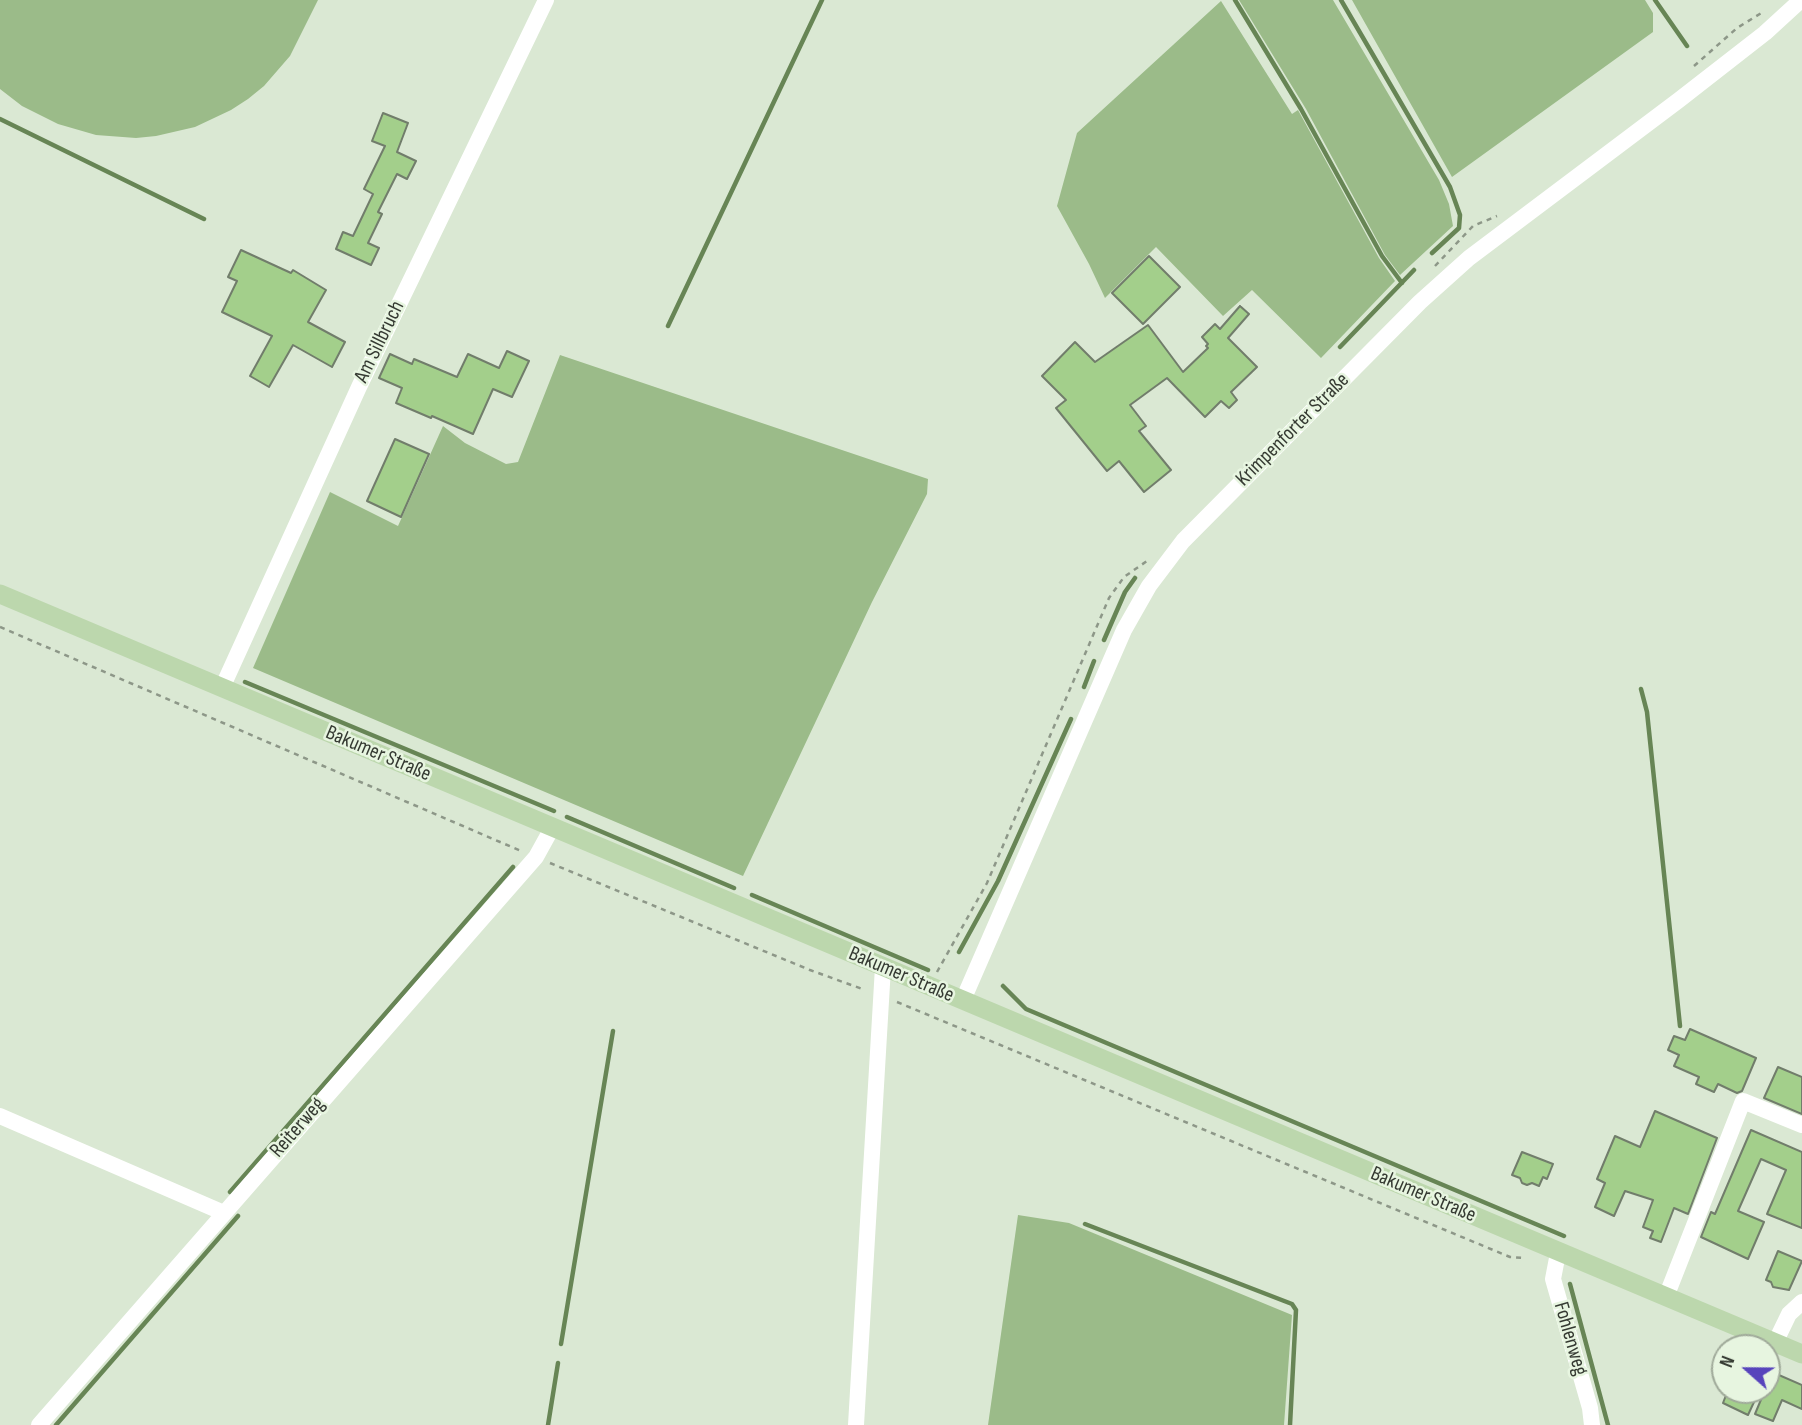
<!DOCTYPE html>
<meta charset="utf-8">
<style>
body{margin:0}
#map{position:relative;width:1802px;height:1425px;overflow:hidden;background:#dae8d3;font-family:"Sofia Sans Condensed",sans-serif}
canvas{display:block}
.north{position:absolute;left:1711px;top:1334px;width:70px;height:70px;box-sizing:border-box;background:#e7f5e0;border:2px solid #a0aa9a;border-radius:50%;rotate:291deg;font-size:19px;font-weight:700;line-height:28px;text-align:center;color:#353a32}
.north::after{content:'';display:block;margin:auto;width:24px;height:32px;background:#5744bc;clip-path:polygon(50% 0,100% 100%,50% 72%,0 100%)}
</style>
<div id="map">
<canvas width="1802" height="1425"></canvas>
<div class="north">N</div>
</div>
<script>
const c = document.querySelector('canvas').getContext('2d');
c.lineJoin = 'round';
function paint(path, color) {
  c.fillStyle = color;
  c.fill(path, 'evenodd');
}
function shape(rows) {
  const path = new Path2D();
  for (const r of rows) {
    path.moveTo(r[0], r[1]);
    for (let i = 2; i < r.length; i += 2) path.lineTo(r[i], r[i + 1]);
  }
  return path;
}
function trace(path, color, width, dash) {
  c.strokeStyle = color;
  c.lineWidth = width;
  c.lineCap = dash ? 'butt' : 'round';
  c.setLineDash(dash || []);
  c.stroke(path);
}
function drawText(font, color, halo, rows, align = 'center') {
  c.font = font + ' "Sofia Sans Condensed",sans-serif';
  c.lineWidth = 5;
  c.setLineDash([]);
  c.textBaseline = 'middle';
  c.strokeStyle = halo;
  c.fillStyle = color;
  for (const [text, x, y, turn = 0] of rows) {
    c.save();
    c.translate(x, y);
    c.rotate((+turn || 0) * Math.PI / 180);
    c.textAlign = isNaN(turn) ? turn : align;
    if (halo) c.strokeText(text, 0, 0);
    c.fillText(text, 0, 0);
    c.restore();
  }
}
paint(shape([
 [0,0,318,0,290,56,264,86,248,99,231,110,195,127,156,136,136,138,96,135,58,124,22,106,0,89],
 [1239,0,1333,0,1439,180,1449,204,1453,226,1400,275,1385,255,1306,109],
 [1352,0,1645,0,1653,13,1653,32,1452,177],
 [1221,1,1292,114,1298,110,1379,258,1395,281,1321,358,1252,290,1223,316,1156,247,1105,298,1089,264,1057,206,1077,133],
 [560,355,928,479,927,494,872,602,743,876,253,668,330,492,398,526,443,426,465,443,506,464,518,462],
 [1018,1215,1069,1223,1292,1315,1284,1425,988,1425]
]), '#9bbb89');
trace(shape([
 [1235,0,1301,109,1382,256,1402,283],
 [1341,0,1450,187,1460,215,1459,228,1432,253],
 [1655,0,1687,46],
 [0,119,204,219],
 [668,326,822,0],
 [1340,347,1414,270],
 [1104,640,1125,592,1135,578],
 [245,682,554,811],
 [1084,687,1094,661],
 [1641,689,1647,712,1680,1026],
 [567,817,734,888],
 [752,895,928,970],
 [959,952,998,881,1071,719],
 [1003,986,1026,1009,1564,1236],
 [230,1192,513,867],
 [1085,1224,1292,1304,1296,1310,1290,1425],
 [1570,1284,1608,1425],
 [561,1344,613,1031],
 [56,1425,238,1216],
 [548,1425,558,1363]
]), '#678555', 4.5);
const building = shape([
 [383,113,408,123,397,152,416,161,407,179,397,174,378,212,382,214,368,243,379,248,371,265,336,249,343,232,353,236,373,194,364,189,385,146,372,141,383,113],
 [241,250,291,273,293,270,326,290,308,322,345,342,332,367,293,345,269,387,250,376,272,336,222,312,237,281,228,277,241,250],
 [1149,256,1180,287,1143,324,1112,293,1149,256],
 [1240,306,1249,314,1228,338,1257,367,1231,392,1237,400,1229,408,1221,401,1205,417,1167,378,1130,405,1146,426,1139,431,1171,470,1144,492,1119,461,1107,471,1056,408,1066,400,1042,376,1075,342,1095,362,1148,325,1183,372,1208,348,1206,346,1208,344,1202,337,1215,324,1220,329,1240,306],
 [507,351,529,361,512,397,493,389,473,434,432,416,431,418,396,403,402,388,379,378,390,354,412,364,414,359,457,377,468,354,499,368,507,351],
 [395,439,429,454,401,517,367,501,395,439],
 [1690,1029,1756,1058,1742,1091,1737,1093,1718,1084,1714,1092,1696,1084,1699,1077,1674,1066,1679,1055,1668,1050,1674,1036,1685,1040,1690,1029],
 [1778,1067,1802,1077,1802,1114,1764,1098,1778,1067],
 [1655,1111,1717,1138,1688,1214,1674,1208,1661,1242,1650,1238,1653,1231,1643,1227,1653,1200,1625,1191,1614,1216,1595,1207,1605,1183,1597,1179,1615,1136,1640,1147,1655,1111],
 [1751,1130,1802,1152,1802,1228,1767,1214,1786,1170,1761,1159,1738,1211,1764,1222,1748,1259,1701,1237,1711,1212,1715,1214,1751,1130],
 [1522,1152,1553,1164,1547,1179,1543,1177,1539,1186,1532,1183,1527,1185,1522,1183,1520,1178,1512,1175,1522,1152],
 [1778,1251,1802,1261,1789,1290,1773,1287,1771,1282,1766,1280,1778,1251],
 [1772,1372,1802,1385,1802,1409,1782,1400,1773,1421,1755,1414,1765,1390,1767,1390,1772,1372],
 [1728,1390,1754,1402,1748,1415,1723,1403,1728,1390]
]);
paint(building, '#a3cf8b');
trace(building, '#717d6b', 2);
trace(shape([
 [1694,66,1737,28,1763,12],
 [1435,266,1473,226,1497,216],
 [0,627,521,851],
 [550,863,810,970,865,990],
 [937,972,987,883,1109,598,1124,577,1147,561],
 [897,1002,1510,1257,1526,1258]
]), '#8d9788', 2.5, [5, 5]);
trace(shape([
 [222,688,359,387,546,0],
 [963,1000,1124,630,1149,586,1183,541,1420,302,1469,258,1679,100,1765,33,1801,0],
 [0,1116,224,1213],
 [1558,1253,1553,1279,1590,1408,1592,1425],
 [1666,1297,1743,1101,1802,1125],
 [1775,1343,1789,1314,1802,1302],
 [39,1425,536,857,552,828],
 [856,1425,883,967]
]), '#fff', 16);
trace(shape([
 [0,594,1802,1354]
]), '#bcd7ad', 19);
drawText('21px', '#353a32', '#e7f5e0', [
 ["Am Sillbruch",380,342,-64],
 ["Krimpenforter Straße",1293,430,-45],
 ["Bakumer Straße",378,754,23],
 ["Bakumer Straße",901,975,23],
 ["Reiterweg",298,1128,-49],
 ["Bakumer Straße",1423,1195,23],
 ["Fohlenweg",1570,1339,74]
]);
</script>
